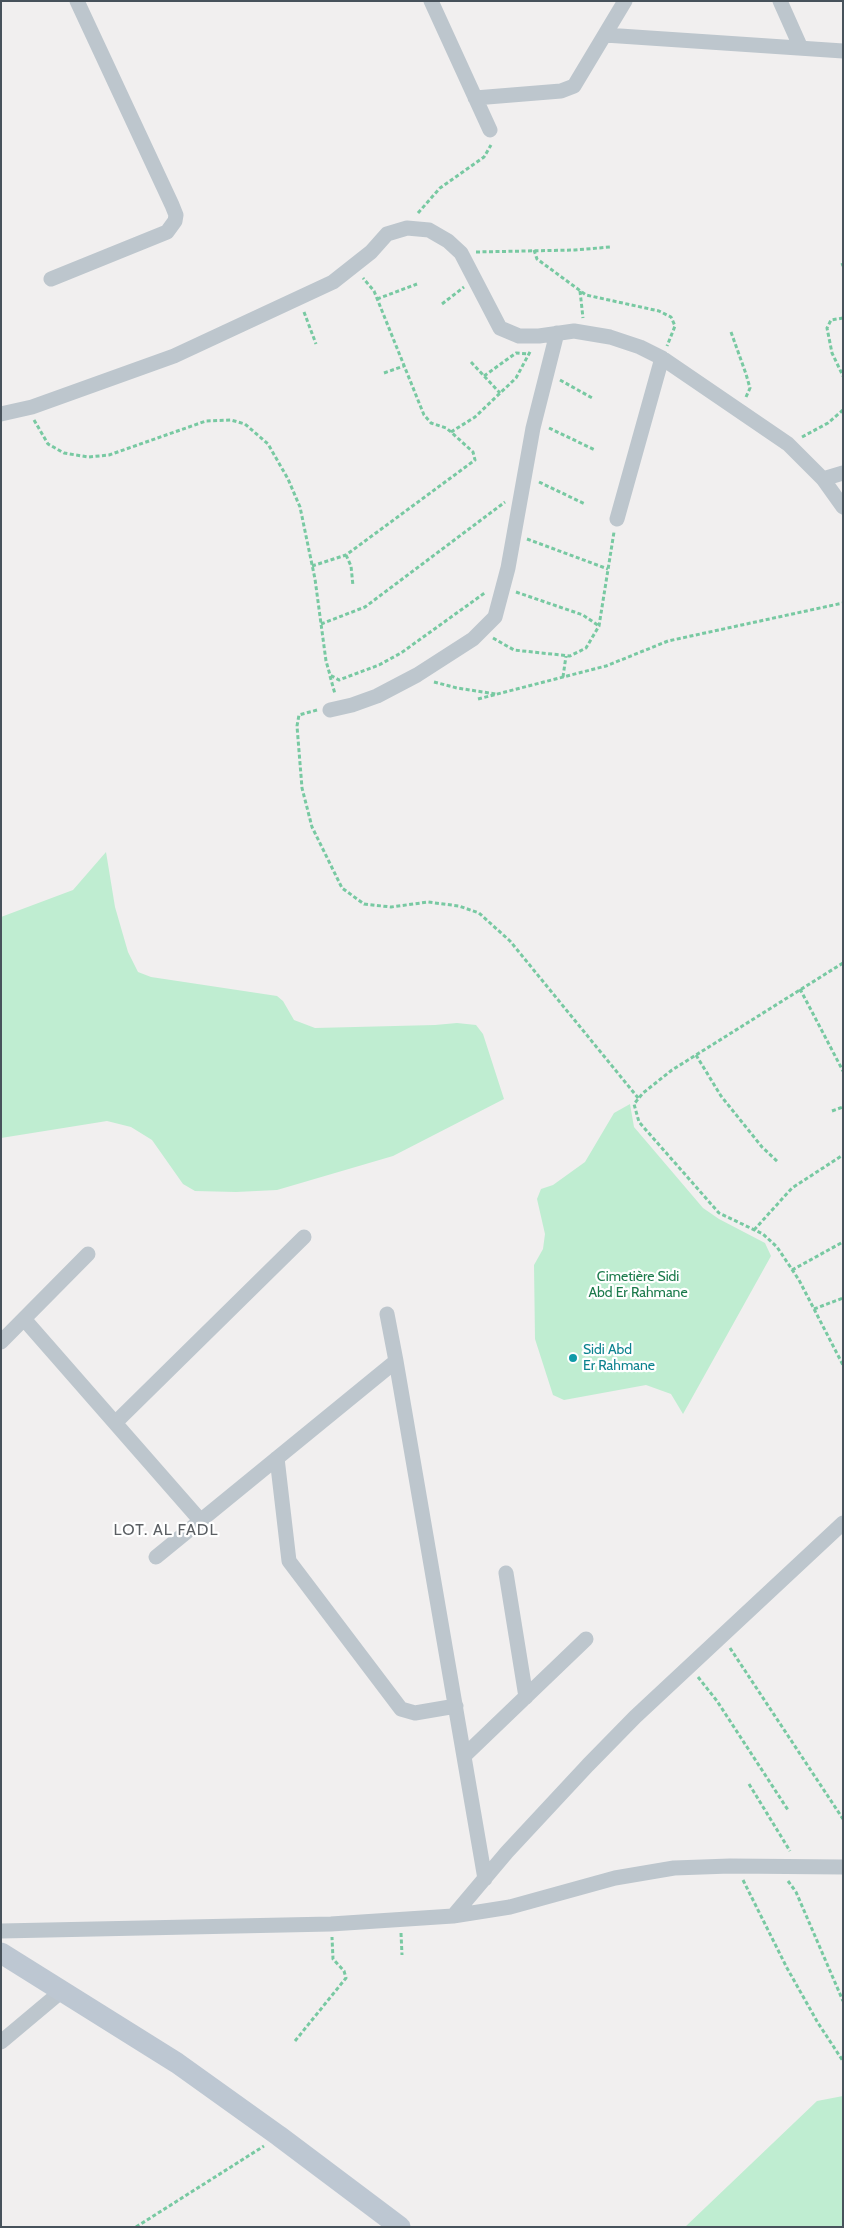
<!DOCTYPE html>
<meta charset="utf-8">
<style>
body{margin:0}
#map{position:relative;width:844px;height:2228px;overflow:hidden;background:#f1efef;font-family:Cabin,sans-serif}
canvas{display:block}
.frame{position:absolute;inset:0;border:2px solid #47525b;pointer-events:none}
</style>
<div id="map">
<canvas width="844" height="2228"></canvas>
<div class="frame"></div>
</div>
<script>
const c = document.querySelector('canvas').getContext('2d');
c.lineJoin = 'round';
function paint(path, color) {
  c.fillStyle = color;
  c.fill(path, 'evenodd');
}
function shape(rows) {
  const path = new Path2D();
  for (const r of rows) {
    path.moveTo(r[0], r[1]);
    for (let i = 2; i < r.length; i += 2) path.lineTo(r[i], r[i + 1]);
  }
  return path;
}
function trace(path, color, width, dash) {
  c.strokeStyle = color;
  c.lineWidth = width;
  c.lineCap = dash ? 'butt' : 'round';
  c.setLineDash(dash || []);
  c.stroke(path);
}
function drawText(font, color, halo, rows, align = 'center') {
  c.font = font + ' Cabin,sans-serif';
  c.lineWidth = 4.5;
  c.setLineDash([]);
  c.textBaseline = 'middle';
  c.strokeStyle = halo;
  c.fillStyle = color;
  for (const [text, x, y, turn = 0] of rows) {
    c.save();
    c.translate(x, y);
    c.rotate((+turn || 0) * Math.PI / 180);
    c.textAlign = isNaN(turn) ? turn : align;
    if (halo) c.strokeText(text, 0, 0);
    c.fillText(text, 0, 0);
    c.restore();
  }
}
paint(shape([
 [106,852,115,907,128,952,138,972,151,977,277,996,283,1001,294,1020,315,1028,435,1025,457,1023,476,1025,483,1034,504,1099,393,1156,277,1190,236,1192,195,1191,183,1184,152,1140,131,1127,107,1121,1,1138,1,917,73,890],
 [630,1104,634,1127,703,1208,719,1219,765,1243,771,1256,683,1414,671,1394,646,1385,564,1400,553,1395,535,1339,534,1265,543,1249,545,1234,537,1199,541,1189,553,1185,585,1162,614,1113],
 [843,2096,843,2227,685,2227,817,2101]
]), '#bfedd1');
trace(shape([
 [418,213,440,188,484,157,491,145],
 [534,250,537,259,586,295,659,311,671,317,675,326,667,346],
 [476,252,575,250,610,247],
 [842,263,843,266],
 [580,291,583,318],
 [377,299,417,284],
 [442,304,464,287],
 [304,312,316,344],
 [843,318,831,320,827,328,832,353,843,376],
 [731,332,746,374,750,388,746,397],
 [471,362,500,393],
 [384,373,404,366],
 [484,376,516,353,529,354],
 [560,380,594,399],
 [34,420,48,444,64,453,88,457,109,455,206,421,231,420,245,424,268,444,288,479,300,507,315,579,326,661,330,675,339,680,379,665,401,653,486,592],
 [549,428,595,450],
 [451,432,475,417,516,378,531,350],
 [802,437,828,423,843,410],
 [539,482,585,504],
 [527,539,608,569],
 [346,555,351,566,353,586],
 [312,566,346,555,475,460,473,452,451,432,446,428,431,423,424,415,374,291,363,278],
 [516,592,583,615,599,626],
 [321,624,365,607,505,502],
 [493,638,514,650,570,656,586,648,599,626,614,532],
 [330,676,335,694],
 [563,677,566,656],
 [434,682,457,688,496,694],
 [478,699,606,666,668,641,843,603],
 [317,710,299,715,297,726,302,788,312,827,342,888,364,904,391,907,428,902,459,906,479,913,510,941,639,1099],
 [843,963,672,1070,643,1093,634,1104,639,1122,719,1213,763,1234,777,1247,799,1280,843,1365],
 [800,989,843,1071],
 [696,1055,721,1096,762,1147,778,1162],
 [832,1111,843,1107],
 [754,1230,792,1188,843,1155],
 [792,1270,843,1242],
 [814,1309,843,1298],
 [730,1648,843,1819],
 [698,1677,717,1701,788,1810],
 [749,1784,790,1851],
 [743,1880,787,1968,818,2023,843,2061],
 [788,1881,796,1892,843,2001],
 [401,1933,402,1955],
 [295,2041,346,1978,344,1971,333,1959,332,1937],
 [136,2227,264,2146]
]), '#78c9a2', 3, [4, 2.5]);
trace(shape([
 [431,1,490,130],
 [780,1,801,48],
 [605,35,843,51],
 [475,98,561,91,574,86,625,1],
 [51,279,167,232,175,221,176,215,172,205,77,1],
 [1,414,32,407,174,356,333,282,371,252,387,234,407,228,429,230,448,241,461,253,500,328,519,336,539,336,574,331,610,337,640,347,662,358,788,444,823,479,843,507],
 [823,479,843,473],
 [617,519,662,358],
 [330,710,352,705,377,696,417,675,473,639,495,617,508,568,533,428,557,333],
 [24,1319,200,1520],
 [1,1342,88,1254],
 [396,1361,485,1879],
 [115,1423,304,1237],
 [277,1458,289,1561,401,1709,415,1713,456,1706],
 [156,1557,396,1361,387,1314],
 [506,1573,526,1697],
 [464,1756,586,1639],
 [453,1916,510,1907,615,1878,674,1868,730,1866,843,1867],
 [1,1931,331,1924,453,1916,507,1852,588,1765,635,1717,843,1523],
 [1,2042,63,1990]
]), '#bdc6cd', 15);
trace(shape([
 [1,1953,177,2063,279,2136,400,2227]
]), '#bdc7d2', 21);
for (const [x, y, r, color] of [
 [573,1358,5,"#0f9aa8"]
]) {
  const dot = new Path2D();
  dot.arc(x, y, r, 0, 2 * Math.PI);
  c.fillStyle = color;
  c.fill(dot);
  trace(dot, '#fff', 2);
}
drawText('14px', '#1b7a4b', '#fff', [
 ["Cimetière Sidi",638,1277],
 ["Abd Er Rahmane",638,1293]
]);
drawText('14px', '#0d838f', '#fff', [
 ["Sidi Abd",583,1350],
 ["Er Rahmane",583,1366]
], 'left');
c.letterSpacing = '1px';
drawText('16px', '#5b5f63', '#fff', [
 ["LOT. AL FADL",166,1530]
]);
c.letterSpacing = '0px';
</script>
